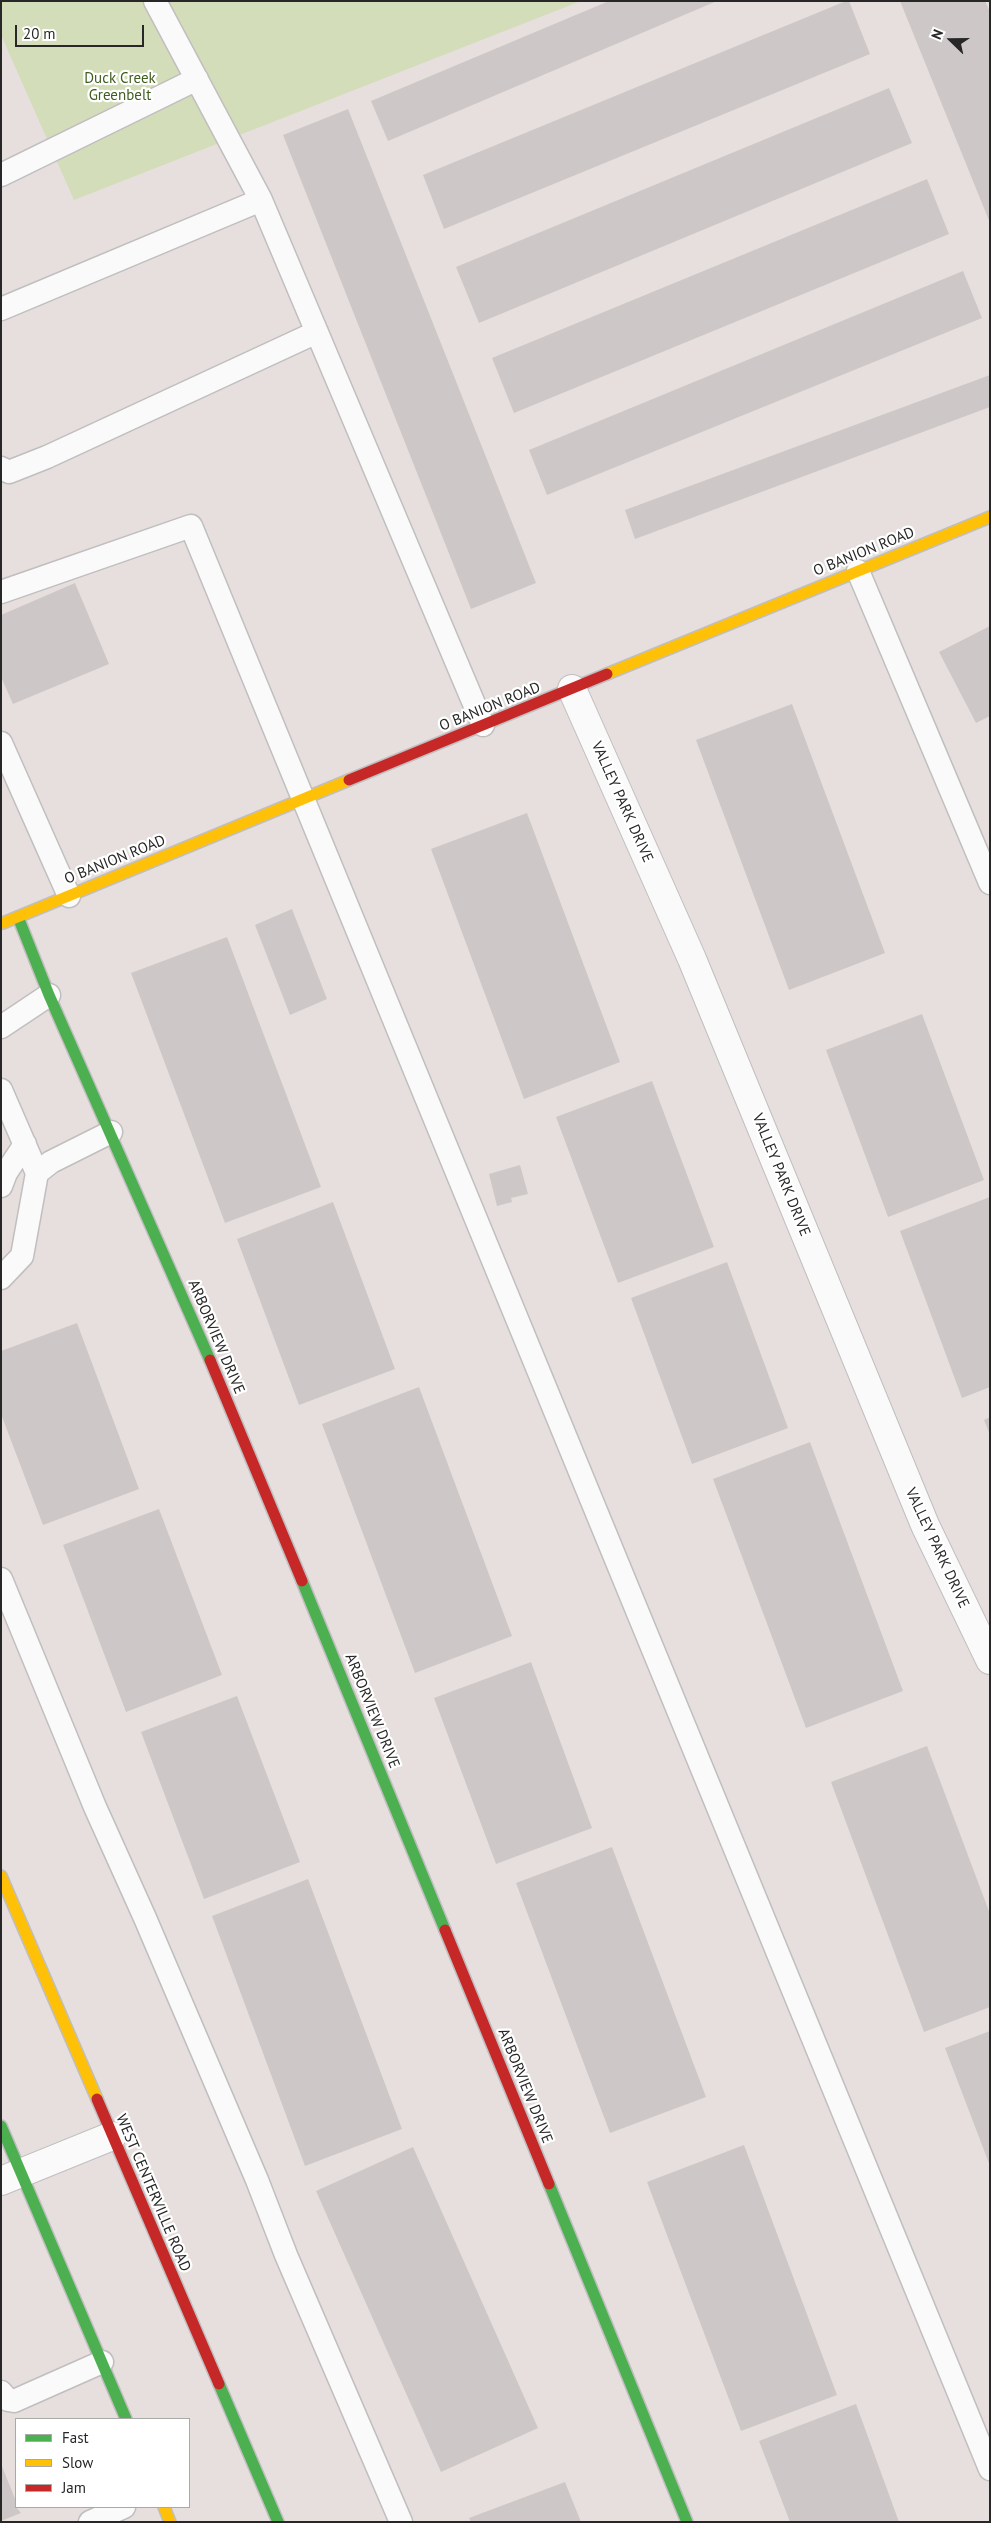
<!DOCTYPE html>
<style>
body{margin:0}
#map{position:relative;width:991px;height:2523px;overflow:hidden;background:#e6dfde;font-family:"PT Sans",sans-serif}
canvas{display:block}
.frame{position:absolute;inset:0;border:2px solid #272727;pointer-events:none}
.legend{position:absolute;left:15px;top:2418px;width:175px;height:90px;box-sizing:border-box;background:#fff;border:1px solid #a9a9a9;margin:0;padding:6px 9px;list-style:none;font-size:15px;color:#272727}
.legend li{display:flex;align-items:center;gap:10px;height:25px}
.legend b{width:25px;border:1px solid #a9a9a9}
.north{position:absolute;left:926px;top:15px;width:50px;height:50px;-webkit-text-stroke:4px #fff;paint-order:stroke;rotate:292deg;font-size:14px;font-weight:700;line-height:20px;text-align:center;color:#272727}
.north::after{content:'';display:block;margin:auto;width:18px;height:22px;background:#272727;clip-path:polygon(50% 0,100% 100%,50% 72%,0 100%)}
.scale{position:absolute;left:15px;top:25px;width:129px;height:22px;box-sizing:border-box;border:2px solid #272727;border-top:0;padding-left:6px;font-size:15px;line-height:18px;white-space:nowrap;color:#272727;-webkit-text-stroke:4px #fff;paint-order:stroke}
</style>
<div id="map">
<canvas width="991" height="2523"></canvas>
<div class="frame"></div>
<ul class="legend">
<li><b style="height:6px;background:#4caf50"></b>Fast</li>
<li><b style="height:6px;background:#ffc107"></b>Slow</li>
<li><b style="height:6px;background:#c62828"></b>Jam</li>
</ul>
<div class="north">N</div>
<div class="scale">20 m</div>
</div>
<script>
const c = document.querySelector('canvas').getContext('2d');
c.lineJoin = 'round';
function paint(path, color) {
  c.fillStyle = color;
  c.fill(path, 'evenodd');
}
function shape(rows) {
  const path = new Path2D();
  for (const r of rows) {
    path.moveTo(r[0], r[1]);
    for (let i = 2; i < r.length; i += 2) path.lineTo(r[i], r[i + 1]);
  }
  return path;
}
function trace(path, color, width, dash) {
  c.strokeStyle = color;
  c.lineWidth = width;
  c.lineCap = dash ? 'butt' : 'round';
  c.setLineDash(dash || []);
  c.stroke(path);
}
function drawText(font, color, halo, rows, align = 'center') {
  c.font = font + ' "PT Sans",sans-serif';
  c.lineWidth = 4.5;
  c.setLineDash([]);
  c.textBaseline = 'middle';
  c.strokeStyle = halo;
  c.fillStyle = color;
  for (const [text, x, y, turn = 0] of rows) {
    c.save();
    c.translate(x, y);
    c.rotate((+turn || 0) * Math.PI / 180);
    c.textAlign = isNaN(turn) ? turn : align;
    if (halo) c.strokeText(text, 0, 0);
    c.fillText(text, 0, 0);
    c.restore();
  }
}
paint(shape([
 [1,1,581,1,74,200,1,35]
]), '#d4ddb9');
paint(shape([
 [609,1,717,1,388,141,371,101],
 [846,1,849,1,870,54,444,229,423,175],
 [900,1,985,1,990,12,990,223],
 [889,88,912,143,479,323,456,267],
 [348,109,536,583,471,609,283,135],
 [927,179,949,234,514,413,492,358],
 [963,271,982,318,547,495,529,450],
 [990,375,990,407,635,539,625,510],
 [75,583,109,664,13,704,1,677,1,615],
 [990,626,990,716,976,723,939,652],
 [792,704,885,953,789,990,696,740],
 [527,813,620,1062,524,1099,431,849],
 [292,909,327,999,290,1015,255,925],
 [227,937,321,1187,225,1223,131,973],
 [922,1014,984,1180,888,1217,826,1050],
 [652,1081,714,1247,618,1283,556,1117],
 [520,1165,528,1194,511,1198,512,1202,497,1206,489,1174],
 [990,1197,990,1387,962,1398,900,1231],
 [333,1202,395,1369,299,1405,237,1239],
 [727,1262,788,1428,692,1464,631,1298],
 [77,1323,139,1489,43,1525,1,1414,1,1351],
 [419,1387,512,1636,415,1673,322,1424],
 [990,1417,990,1435,984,1420],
 [810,1442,903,1691,806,1728,713,1479],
 [159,1509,222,1675,126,1712,63,1545],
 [531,1662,592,1828,496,1864,434,1698],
 [237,1696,300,1862,204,1899,141,1732],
 [927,1746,990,1914,990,2007,924,2032,831,1782],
 [612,1847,706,2097,610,2133,516,1883],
 [308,1879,402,2129,305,2166,212,1916],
 [990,2031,990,2166,945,2048],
 [744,2145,837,2395,741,2431,647,2182],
 [413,2147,538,2428,441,2472,316,2191],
 [856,2404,899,2522,790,2522,759,2441],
 [1,2464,16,2501,16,2507,21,2513,1,2521],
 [565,2482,581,2522,471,2522,469,2518]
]), '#cdc8c7');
const lane = shape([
 [155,1,261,200],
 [1,175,197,79],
 [1,309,261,200,483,725],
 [1,468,9,472,47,457,317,332],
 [858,571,990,883],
 [1,592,191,526,990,2469],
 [1,743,69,896],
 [1,1027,49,995],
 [1,1090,37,1173,22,1256,1,1278],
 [37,1173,51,1162,111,1132],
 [1,1186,6,1173,25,1144],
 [1,1579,95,1807,145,1918,257,2180,286,2255,401,2522],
 [1,2392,8,2400,14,2401,102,2362],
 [90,2522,124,2507]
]);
const street = shape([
 [572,689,692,959,925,1525,990,1660],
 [1,2181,112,2136]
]);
const fast = shape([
 [18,917,49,995,210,1360],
 [302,1581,445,1930],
 [1,2126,126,2419],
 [549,2184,687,2522],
 [219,2384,278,2522]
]);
const slow = shape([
 [607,674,990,517],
 [3,923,349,780],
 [1,1876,97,2099],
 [164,2507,170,2522]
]);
const jam = shape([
 [349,780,607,674],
 [210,1360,302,1581],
 [445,1930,549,2184],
 [97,2099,219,2384]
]);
trace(lane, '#c0bebf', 25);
trace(street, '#c0bebf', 30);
trace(fast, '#c0bebf', 14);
trace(slow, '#c0bebf', 14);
trace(jam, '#c0bebf', 14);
trace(lane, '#fbfafa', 22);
trace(street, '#fbfafa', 28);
trace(fast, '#4caf50', 11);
trace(slow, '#ffc107', 11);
trace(jam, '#c62828', 11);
drawText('15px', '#405d1f', '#fff', [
 ["Duck Creek",120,79],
 ["Greenbelt",120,96]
]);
drawText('15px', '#272727', '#fff', [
 ["O BANION ROAD",864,552,-22],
 ["O BANION ROAD",490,707,-22],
 ["VALLEY PARK DRIVE",622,802,66],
 ["O BANION ROAD",115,860,-22],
 ["VALLEY PARK DRIVE",781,1175,68],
 ["ARBORVIEW DRIVE",216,1337,67],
 ["VALLEY PARK DRIVE",937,1548,65],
 ["ARBORVIEW DRIVE",372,1711,68],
 ["ARBORVIEW DRIVE",525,2086,68],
 ["WEST CENTERVILLE ROAD",153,2193,67]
]);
</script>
